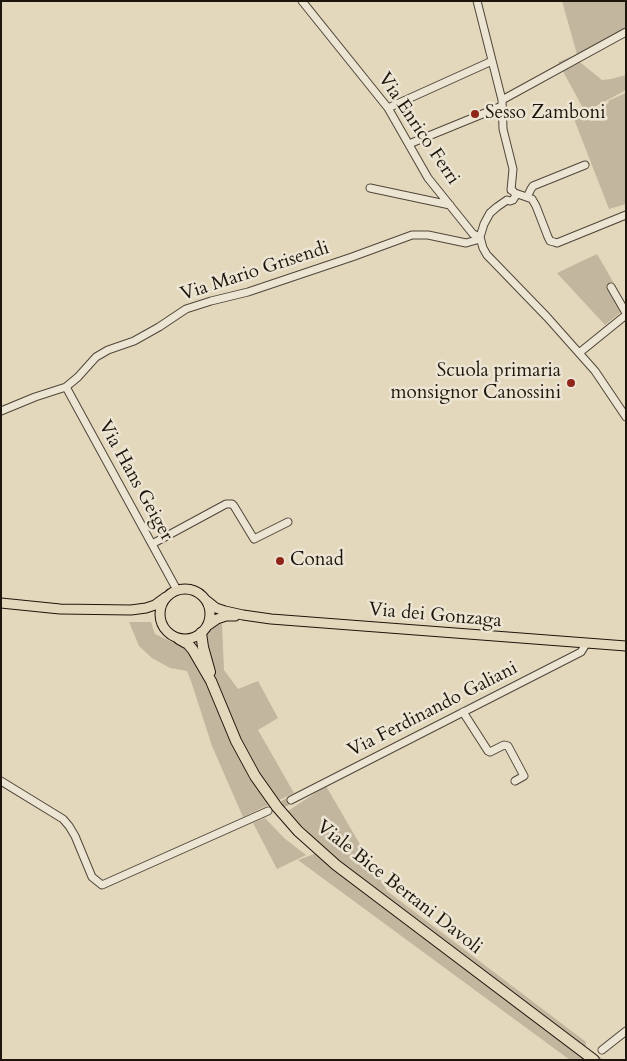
<!DOCTYPE html>
<style>
body{margin:0}
#map{position:relative;width:627px;height:1061px;overflow:hidden;background:#e3d7bc;font-family:Cardo,serif}
canvas{display:block}
.frame{position:absolute;inset:0;border:2px solid #1e160d;pointer-events:none}
</style>
<div id="map">
<canvas width="627" height="1061"></canvas>
<div class="frame"></div>
</div>
<script>
const c = document.querySelector('canvas').getContext('2d');
c.lineJoin = 'round';
function paint(path, color) {
  c.fillStyle = color;
  c.fill(path, 'evenodd');
}
function shape(rows) {
  const path = new Path2D();
  for (const r of rows) {
    if (r.length === 3) {
      path.moveTo(r[0] + r[2], r[1]);
      path.arc(r[0], r[1], r[2], 0, 2 * Math.PI);
      continue;
    }
    path.moveTo(r[0], r[1]);
    for (let i = 2; i < r.length; i += 2) path.lineTo(r[i], r[i + 1]);
  }
  return path;
}
function trace(path, color, width, dash) {
  c.strokeStyle = color;
  c.lineWidth = width;
  c.lineCap = dash ? 'butt' : 'round';
  c.setLineDash(dash || []);
  c.stroke(path);
}
function drawText(font, color, halo, rows, align = 'center') {
  c.font = font + ' Cardo,serif';
  c.lineWidth = 5;
  c.setLineDash([]);
  c.textBaseline = 'middle';
  c.strokeStyle = halo;
  c.fillStyle = color;
  for (const [text, x, y, turn = 0] of rows) {
    c.save();
    c.translate(x, y);
    c.rotate((+turn || 0) * Math.PI / 180);
    c.textAlign = isNaN(turn) ? turn : align;
    if (halo) c.strokeText(text, 0, 0);
    c.fillText(text, 0, 0);
    c.restore();
  }
}
paint(shape([
 [562,1,626,1,626,28,601,41,601,46,576,59,602,80,611,79,626,75,626,90,585,112,558,62,573,56,574,60,578,58],
 [626,93,626,204,609,209,574,119,609,103,608,101],
 [597,254,626,304,626,308,605,325,557,273],
 [129,622,151,622,155,634,174,643,182,643,191,653,207,682,216,679,205,632,214,624,222,624,224,670,238,689,258,681,278,718,258,730,294,793,243,817,212,746,191,681,187,671,170,668,152,658,139,646],
 [326,786,387,891,586,1042,586,1047,604,1060,570,1060,298,860,317,853,578,1054,586,1047,324,849,288,811],
 [265,818,284,838,306,855,277,869,253,823]
]), '#c2b69e');
trace(shape([
 [273,809,291,800]
]), '#bcb099', 7, [7, 3.5]);
const minor = shape([
 [302,1,388,108,428,178,473,234,480,237],
 [477,1,502,100,503,129,513,169,511,190,513,191,516,195,513,200,510,201,507,200,497,207,490,213,484,224,480,237,483,248,487,255,547,317,595,371,626,417],
 [502,100,626,32],
 [388,108,492,61],
 [409,144,502,106],
 [370,188,450,205],
 [515,193,532,199,536,206,548,237,550,241,554,242,557,243,626,215],
 [527,197,531,189,533,186,585,165],
 [611,287,626,313],
 [579,353,626,315],
 [66,387,177,590],
 [1,411,35,397,66,387,78,377,96,357,108,350,134,341,159,327,186,309,211,301,248,292,352,257,412,235,428,235,466,243,480,239],
 [152,544,226,504,232,504,234,506,254,539,288,522],
 [463,712,488,751,490,752,504,745,508,746,524,776,515,781],
 [1,781,63,819,69,826,75,836,92,877,102,885,268,811],
 [291,800,581,652,586,644],
 [602,1050,626,1031]
]);
const major = shape([
 [185,614,25],
 [206,600,216,608,225,611,243,615,271,619,626,646],
 [1,603,60,609,131,610,146,608,155,605,166,597],
 [207,626,217,619,226,616,235,616]
]);
const highway = shape([
 [201,633,203,647,210,672],
 [179,639,188,644,193,650,211,681,236,741,255,776,277,807,298,831,336,865,594,1060]
]);
trace(minor, '#4f4639', 9);
trace(major, '#1e160d', 11);
trace(highway, '#1e160d', 12);
trace(minor, '#ede5d3', 7);
trace(major, '#e3d7bc', 9);
trace(highway, '#e3d7bc', 10);
for (const [x, y, r, color] of [
 [475,114,5,"#8f2418"],
 [571,383,5,"#8f2418"],
 [280,561,5,"#8f2418"]
]) {
  const dot = new Path2D();
  dot.arc(x, y, r, 0, 2 * Math.PI);
  c.fillStyle = color;
  c.fill(dot);
  trace(dot, '#ede5d3', 2);
}
drawText('19px', '#1e160d', '#ede5d3', [
 ["Sesso Zamboni",485,114],
 ["Scuola primaria",561,372,"right"],
 ["monsignor Canossini",561,394,"right"],
 ["Conad",290,561]
], 'left');
drawText('19px', '#1e160d', '#ede5d3', [
 ["Via Enrico Ferri",418,129,56],
 ["Via Mario Grisendi",255,272,-18],
 ["Via Hans Geiger",135,481,61],
 ["Via dei Gonzaga",435,616,5],
 ["Via Ferdinando Galiani",433,710,-27],
 ["Viale Bice Bertani Davoli",399,888,38]
]);
</script>
